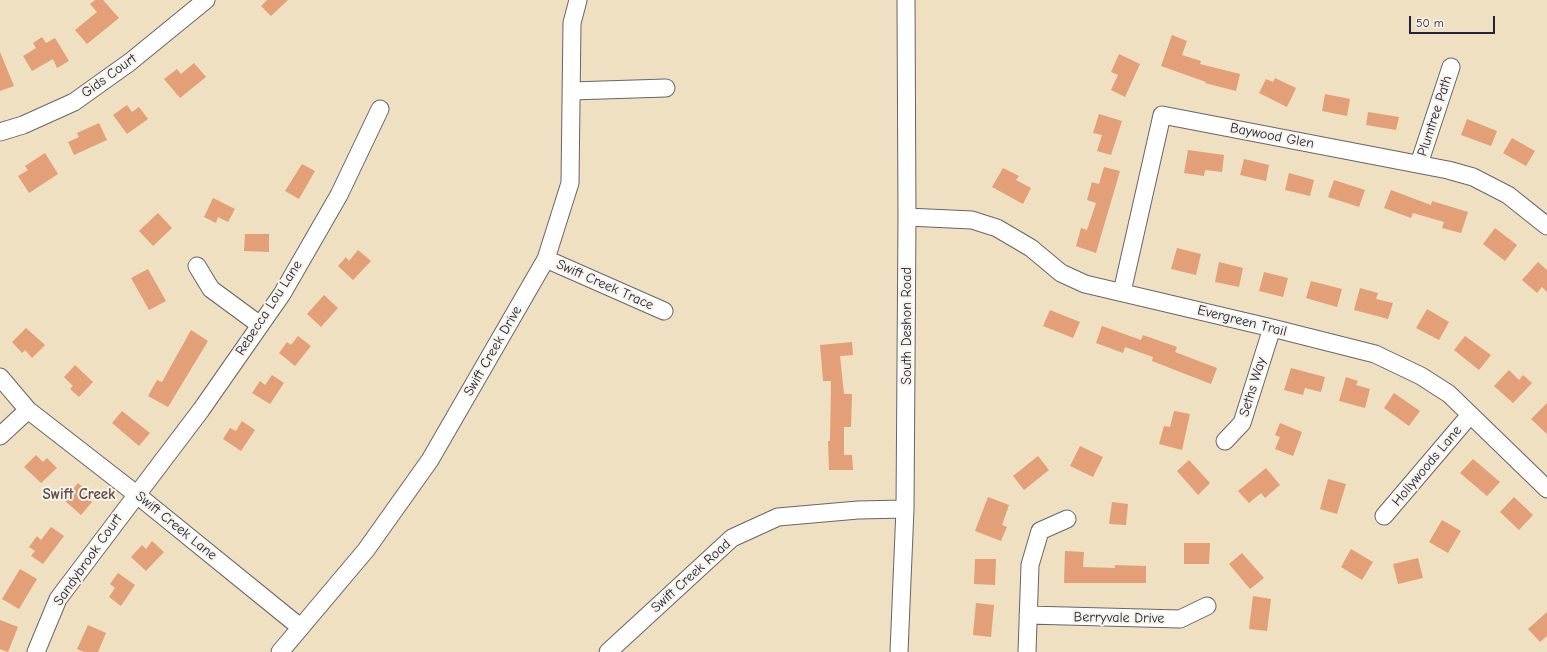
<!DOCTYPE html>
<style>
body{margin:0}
#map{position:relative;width:1547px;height:652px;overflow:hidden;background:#eee0c0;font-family:"Comic Neue",sans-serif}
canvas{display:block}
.scale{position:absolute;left:1409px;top:16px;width:86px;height:18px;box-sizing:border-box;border:2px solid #22223b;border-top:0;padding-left:5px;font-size:12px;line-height:14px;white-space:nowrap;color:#22223b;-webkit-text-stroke:3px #f7f3e8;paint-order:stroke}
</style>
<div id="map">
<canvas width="1547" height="652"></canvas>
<div class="scale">50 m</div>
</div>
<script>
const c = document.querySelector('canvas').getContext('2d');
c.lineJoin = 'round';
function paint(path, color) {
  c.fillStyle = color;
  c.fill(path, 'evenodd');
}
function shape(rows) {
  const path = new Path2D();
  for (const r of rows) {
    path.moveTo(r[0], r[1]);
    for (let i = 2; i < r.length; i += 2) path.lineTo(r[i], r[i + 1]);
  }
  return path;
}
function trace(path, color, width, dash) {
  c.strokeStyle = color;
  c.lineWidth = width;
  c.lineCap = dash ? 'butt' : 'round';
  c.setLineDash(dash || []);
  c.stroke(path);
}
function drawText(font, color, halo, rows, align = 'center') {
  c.font = font + ' "Comic Neue",sans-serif';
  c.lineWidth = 4;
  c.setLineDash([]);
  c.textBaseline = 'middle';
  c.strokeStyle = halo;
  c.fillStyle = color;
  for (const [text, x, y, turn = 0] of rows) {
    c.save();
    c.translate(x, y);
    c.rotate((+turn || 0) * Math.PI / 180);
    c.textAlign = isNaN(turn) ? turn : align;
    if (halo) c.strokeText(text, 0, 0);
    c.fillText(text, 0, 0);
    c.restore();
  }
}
paint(shape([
 [95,0,103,0,119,18,87,44,75,30,97,12,90,4],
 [267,0,288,0,271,16,261,6],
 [1172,35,1187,41,1182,55,1201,61,1200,64,1240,74,1236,91,1205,83,1206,82,1161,66],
 [42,37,46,43,55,38,69,61,57,68,53,59,32,71,23,56,36,48,33,43],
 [0,52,14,86,0,91],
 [1119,54,1140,64,1125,97,1111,90,1118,75,1111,72],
 [194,63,206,77,180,98,164,79,177,69,181,74],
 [1275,78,1296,88,1287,107,1259,93,1266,79,1273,82],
 [1325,94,1350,99,1347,116,1322,111],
 [127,105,132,112,139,107,148,119,127,134,113,115],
 [1368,112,1399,117,1396,130,1366,125],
 [1099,114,1122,121,1111,155,1097,151,1102,135,1093,133],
 [1467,119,1497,131,1491,146,1461,135],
 [99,123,107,140,74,155,68,142,79,137,77,133],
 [1512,138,1535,151,1526,166,1503,153],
 [1188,150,1224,155,1222,172,1205,170,1204,176,1184,173],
 [45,153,58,174,29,193,18,176,28,170,25,166],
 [1244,159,1269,165,1266,181,1240,175],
 [302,164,315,171,299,199,285,191],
 [1104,167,1120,171,1096,253,1076,246,1081,228,1087,230,1096,203,1087,200,1092,182,1099,184],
 [1003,168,1019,176,1016,180,1031,188,1023,204,992,187],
 [1289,173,1314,180,1310,196,1285,190],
 [1334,180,1365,190,1359,207,1328,197],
 [1391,190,1431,205,1432,201,1468,212,1461,233,1442,228,1444,222,1413,213,1411,218,1384,208],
 [213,198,235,209,228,222,218,217,216,223,204,217],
 [158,213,172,228,153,246,139,231],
 [1495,228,1517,245,1505,261,1483,244],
 [245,234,269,234,269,252,244,251],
 [1177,248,1201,254,1196,275,1171,269],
 [358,250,371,261,353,280,338,266,346,257,349,261],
 [1219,262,1243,268,1239,287,1215,282],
 [1538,262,1547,270,1547,292,1542,287,1537,293,1522,280],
 [148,269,166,301,149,310,131,278],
 [1264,272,1288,278,1283,297,1259,291],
 [1311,281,1342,289,1337,307,1306,298],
 [1360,288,1378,293,1376,299,1393,303,1388,319,1354,310],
 [324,295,338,308,321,327,307,314],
 [1427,309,1449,322,1439,340,1416,328],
 [1050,310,1080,322,1073,338,1043,326],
 [1102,326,1141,340,1143,335,1177,347,1175,352,1217,368,1211,384,1152,361,1153,357,1125,347,1123,353,1096,343],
 [26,328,45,345,32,358,25,350,22,353,12,342],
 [191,330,208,341,168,407,148,396,157,380,162,382],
 [298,336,311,346,295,366,279,353,287,342,291,345],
 [1465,336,1491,355,1479,370,1454,350],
 [852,342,853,355,840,356,844,394,852,394,851,427,844,427,844,455,852,455,853,470,829,470,828,441,830,441,831,381,823,381,820,345],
 [75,365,93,382,79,397,70,389,73,386,64,377],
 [1291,368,1325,377,1321,392,1305,388,1303,395,1284,390],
 [1509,370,1519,380,1523,375,1532,383,1513,403,1494,386],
 [272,375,284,383,270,404,252,393,260,381,265,385],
 [1346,377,1358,381,1356,385,1370,389,1365,408,1339,401],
 [1394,393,1420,411,1409,426,1384,408],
 [1547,403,1547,434,1531,419],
 [122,411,150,433,139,446,112,423],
 [1174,411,1190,414,1182,450,1159,444,1164,426,1170,427],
 [242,421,255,430,241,451,223,439,230,428,236,431],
 [1280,423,1302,432,1293,456,1275,449,1280,437,1275,435],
 [1080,446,1103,457,1093,477,1070,466],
 [36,455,43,462,47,458,57,468,41,483,24,467],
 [1038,456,1049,470,1024,490,1013,476],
 [1473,459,1500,482,1487,496,1460,473],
 [1189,460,1210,483,1198,495,1177,471],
 [1266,468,1280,485,1265,498,1261,493,1249,503,1238,491],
 [1328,479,1346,484,1337,514,1320,509],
 [78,483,86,490,83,494,92,502,81,515,64,500],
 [988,497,1009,505,1002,525,1007,527,1001,541,975,531],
 [1514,497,1533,515,1519,530,1500,512],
 [1112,502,1128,504,1126,525,1109,524],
 [1442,520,1461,531,1448,553,1429,542],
 [51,527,64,536,43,564,31,556,35,551,29,547,37,536,41,540],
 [152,541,164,552,146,571,131,557,142,545,146,549],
 [1184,543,1210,543,1209,564,1184,564],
 [1351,549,1373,562,1362,580,1341,567],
 [1065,551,1084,552,1083,567,1115,568,1115,565,1146,566,1146,583,1064,583],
 [1242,553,1264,578,1250,589,1229,564],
 [1418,558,1423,578,1398,584,1393,564],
 [975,559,996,559,995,585,974,584],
 [20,569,37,579,19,609,2,599],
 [118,573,135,585,121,606,109,597,115,588,110,584],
 [1253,596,1271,599,1267,631,1249,629],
 [976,603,994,605,991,637,973,635],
 [1547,612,1547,636,1540,642,1528,629],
 [0,620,18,627,8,652,0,649],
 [88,625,106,633,98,652,84,652,77,649]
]), '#e39f77');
const minor = shape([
 [571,91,666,88],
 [0,132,23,125,74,102,130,62,206,0],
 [1419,164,1451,67],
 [907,217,972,220,997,228,1031,248,1061,273,1085,284,1272,328,1375,354,1421,376,1449,394,1547,489],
 [546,259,664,311],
 [197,266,211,289,260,325],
 [1122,292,1162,115,1448,170,1473,177,1508,195,1547,226],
 [0,377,28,410,136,494,300,627],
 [0,436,28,410],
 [1225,441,1242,423,1272,328],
 [1384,516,1470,415],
 [1028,615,1180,619,1207,606],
 [36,652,58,599,201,410,282,294,339,195,380,109],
 [280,652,366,550,430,460,546,259,570,183,572,23,578,0],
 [608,652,732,538,778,517,858,510,905,509],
 [899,652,905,509,907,217,906,0],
 [1027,652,1030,565,1040,531,1067,519]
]);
trace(minor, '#69646a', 19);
trace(minor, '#fff', 17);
drawText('14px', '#22223b', '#f7f3e8', [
 ["Gids Court",109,76,-36],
 ["Plumtree Path",1435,116,-72],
 ["Baywood Glen",1272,136,11],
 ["Swift Creek Trace",605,285,24],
 ["Rebecca Lou Lane",269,308,-57],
 ["Evergreen Trail",1242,321,14],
 ["South Deshon Road",907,326,-90],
 ["Swift Creek Drive",493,351,-60],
 ["Seths Way",1253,387,-73],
 ["Hollywoods Lane",1427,466,-50],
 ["Swift Creek Lane",176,526,39],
 ["Sandybrook Court",88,560,-55],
 ["Swift Creek Road",691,576,-42],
 ["Berryvale Drive",1119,618,1]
]);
drawText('bold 15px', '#664e50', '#f7f3e8', [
 ["Swift Creek",79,495]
]);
</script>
